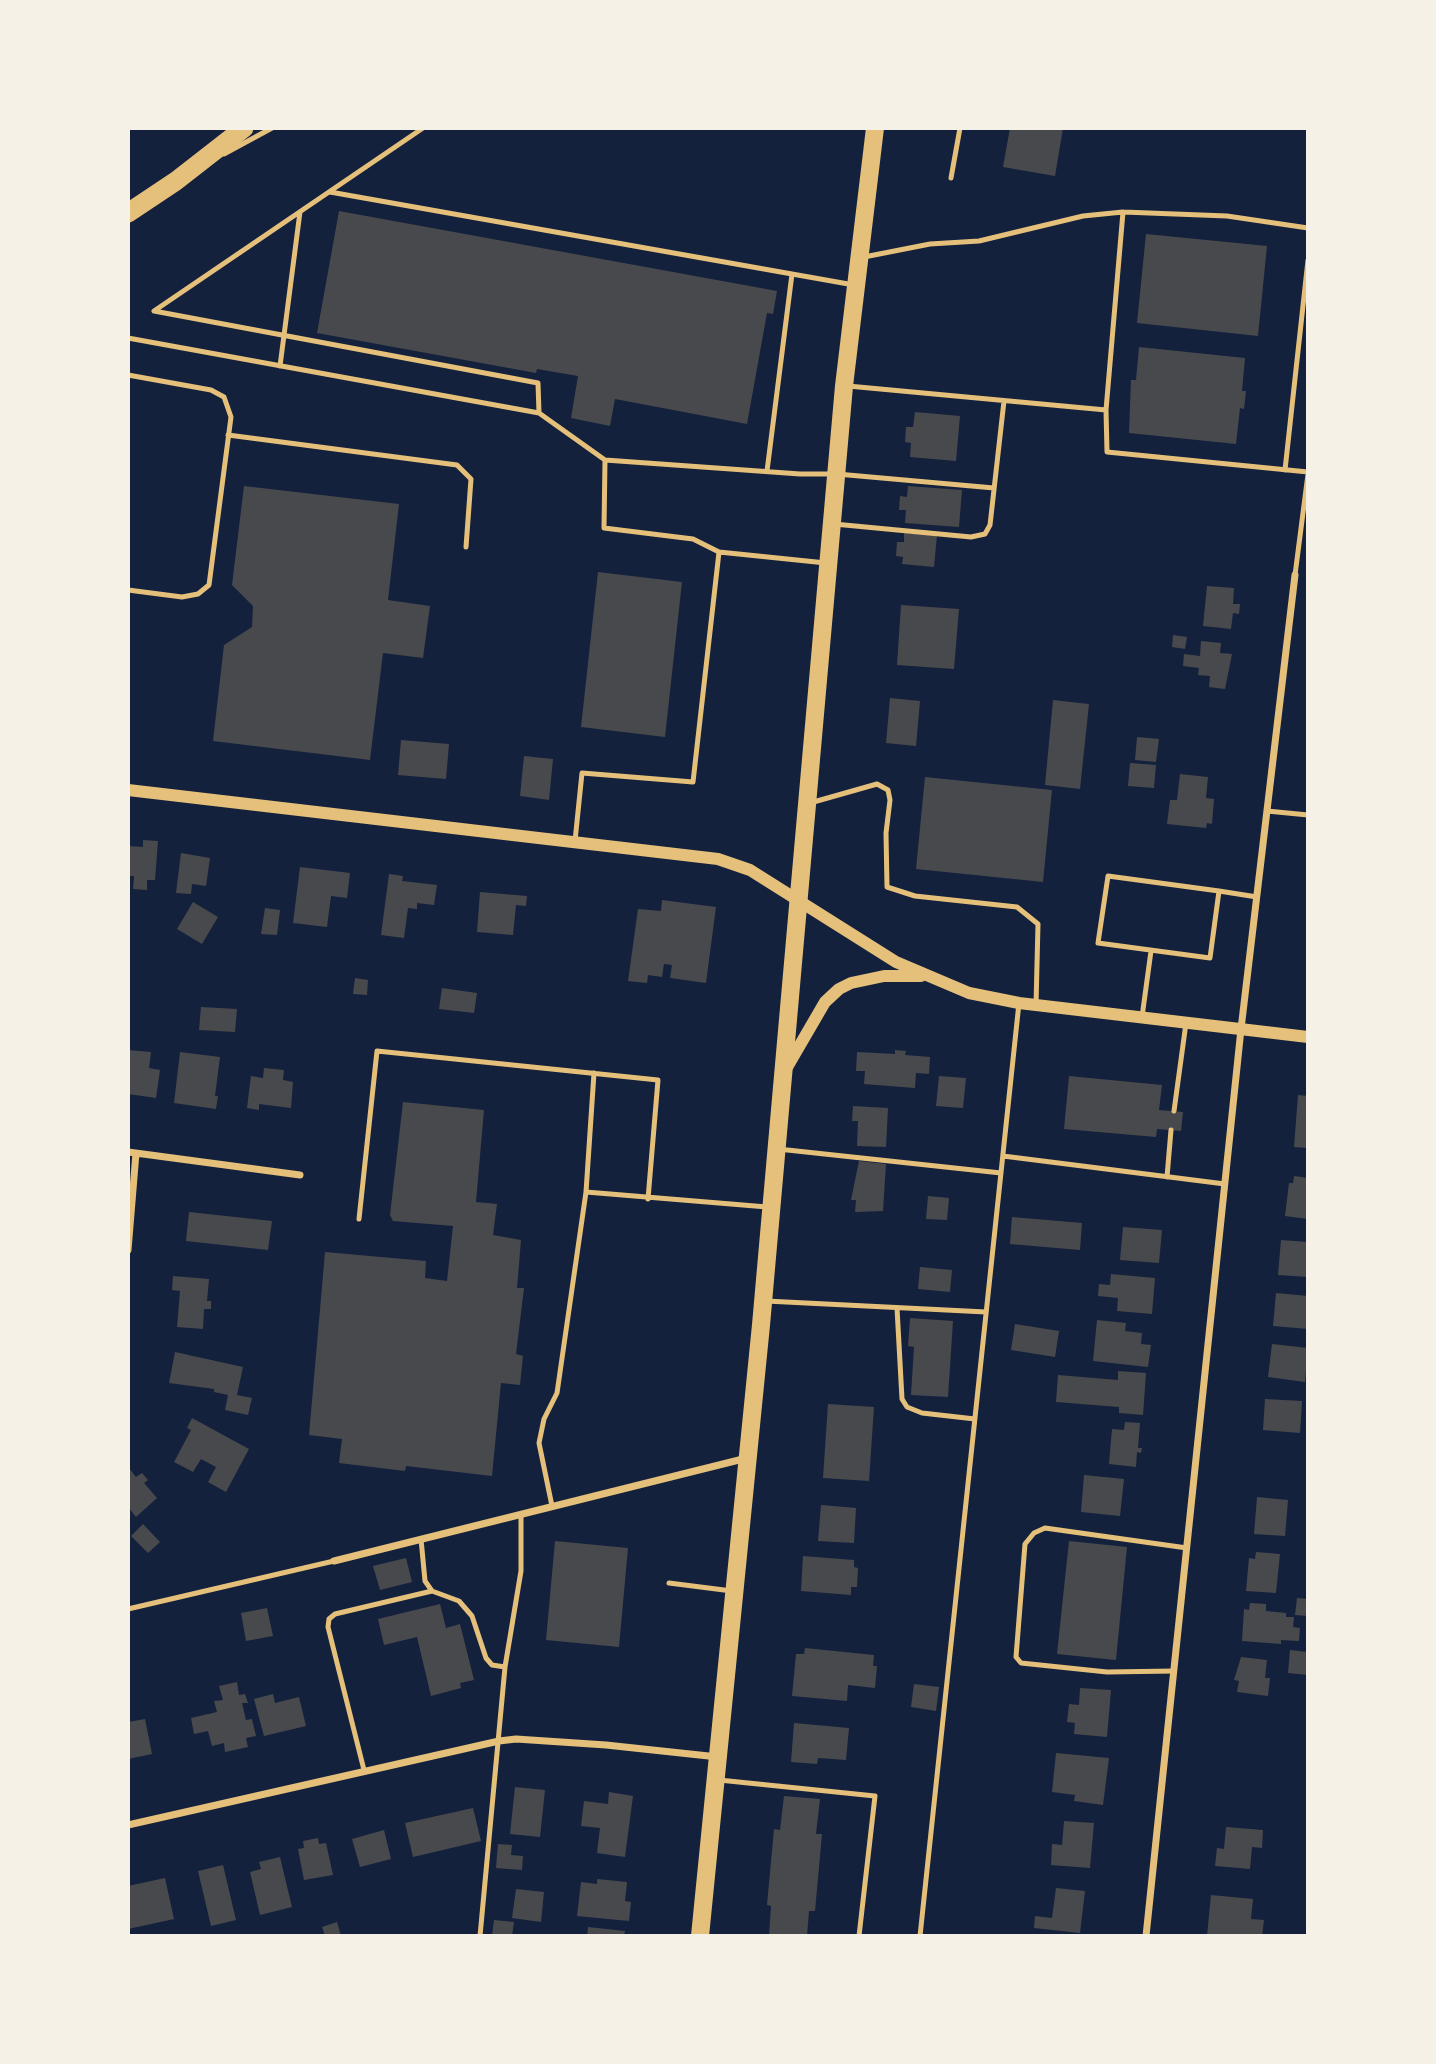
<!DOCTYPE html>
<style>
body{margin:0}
#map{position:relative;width:1436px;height:2064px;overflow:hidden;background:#14213d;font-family:Merriweather,serif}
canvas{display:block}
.frame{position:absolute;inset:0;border:130px solid #f6f1e7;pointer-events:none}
</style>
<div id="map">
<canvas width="1436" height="2064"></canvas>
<div class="frame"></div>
</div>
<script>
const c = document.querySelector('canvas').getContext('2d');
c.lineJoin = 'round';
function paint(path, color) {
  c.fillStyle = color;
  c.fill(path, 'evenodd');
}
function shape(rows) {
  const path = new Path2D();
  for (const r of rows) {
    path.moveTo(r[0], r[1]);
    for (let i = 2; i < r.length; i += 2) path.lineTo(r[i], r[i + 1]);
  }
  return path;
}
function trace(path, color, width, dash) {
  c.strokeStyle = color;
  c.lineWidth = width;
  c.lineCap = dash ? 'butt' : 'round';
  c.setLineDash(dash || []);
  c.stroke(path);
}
paint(shape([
 [1010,128,1063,128,1055,176,1003,167],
 [339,211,777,291,773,314,767,313,747,424,615,399,610,426,571,418,578,376,537,369,536,373,317,333],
 [1146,234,1267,246,1258,336,1137,323],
 [1139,347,1245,358,1242,391,1246,391,1244,409,1240,408,1236,444,1129,433,1131,380,1136,380],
 [915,412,960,416,956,461,910,457,911,443,905,442,906,427,913,427],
 [244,486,399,504,388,600,430,606,423,658,383,653,370,760,213,741,224,645,252,627,253,606,232,585],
 [908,486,962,490,959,527,905,523,906,510,899,510,900,496,907,497],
 [904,533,937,535,934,567,902,564,903,557,896,556,897,542,904,542],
 [598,572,682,582,665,737,581,727],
 [1207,586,1234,588,1233,604,1240,604,1239,614,1233,613,1231,629,1203,626],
 [901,605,959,609,954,669,897,665],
 [1173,635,1187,637,1185,649,1172,647],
 [1201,641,1221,643,1220,653,1232,654,1225,689,1209,687,1210,676,1198,675,1199,668,1183,666,1184,654,1200,656],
 [890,698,920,701,916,746,886,743],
 [1053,700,1089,704,1080,789,1045,785],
 [1137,737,1159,739,1156,762,1135,760],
 [401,740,449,744,446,779,398,775],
 [524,756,553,759,549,800,520,796],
 [1130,763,1156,765,1154,788,1128,786],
 [1180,774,1208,777,1206,798,1214,799,1212,824,1207,823,1206,828,1167,824,1170,800,1177,800],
 [925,777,1052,790,1043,882,916,869],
 [143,840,158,841,155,880,147,880,147,890,133,889,134,876,128,876,129,846,143,847],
 [181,853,210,858,206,886,192,884,191,894,176,893],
 [300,867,350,873,347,898,331,896,327,927,293,923],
 [389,874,403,876,402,881,437,885,434,905,417,903,417,909,408,908,404,938,381,935],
 [480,892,527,896,526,906,516,905,513,935,477,932],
 [662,900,716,907,706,983,670,978,672,965,664,964,662,977,648,975,647,983,628,981,638,909,661,911],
 [193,902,218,917,202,944,177,929],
 [265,908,280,910,277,935,261,934],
 [355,978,368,980,367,995,353,994],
 [442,988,477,993,474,1013,439,1009],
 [201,1007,237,1009,235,1032,199,1030],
 [128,1050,151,1052,149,1068,160,1070,156,1098,128,1094],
 [895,1050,906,1051,905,1055,930,1057,929,1074,916,1073,915,1088,864,1084,865,1071,856,1071,857,1052,895,1054],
 [180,1052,220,1057,215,1096,218,1096,216,1109,174,1103],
 [264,1068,284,1070,283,1080,293,1082,291,1108,259,1104,259,1110,247,1108,251,1076,263,1078],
 [939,1076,966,1078,963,1108,936,1106],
 [1069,1076,1162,1085,1159,1110,1183,1112,1181,1131,1157,1129,1156,1137,1064,1129],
 [1298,1095,1308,1096,1308,1148,1294,1147],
 [403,1102,484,1110,476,1202,497,1204,493,1235,521,1240,517,1288,524,1288,516,1354,523,1356,520,1385,501,1383,492,1476,406,1466,405,1471,339,1463,342,1439,309,1435,325,1252,426,1261,425,1278,447,1281,453,1226,393,1221,390,1215],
 [853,1106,888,1108,886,1147,857,1146,858,1121,852,1121],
 [859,1161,886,1164,883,1211,855,1212,856,1200,851,1200],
 [1294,1176,1308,1178,1308,1219,1285,1216,1289,1183,1293,1183],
 [928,1196,949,1198,947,1220,926,1219],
 [189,1212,272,1221,268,1250,186,1241],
 [1012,1217,1082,1223,1080,1250,1010,1244],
 [1123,1227,1162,1230,1159,1263,1120,1260],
 [1281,1240,1308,1242,1308,1277,1278,1275],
 [920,1267,952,1270,950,1292,918,1289],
 [1111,1274,1155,1278,1152,1314,1117,1311,1118,1298,1098,1296,1099,1284,1110,1285],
 [173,1276,209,1279,207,1301,211,1301,211,1309,204,1309,203,1329,177,1327,180,1291,172,1290],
 [1276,1293,1308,1296,1308,1329,1273,1326],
 [910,1318,953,1321,948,1397,911,1395,914,1347,908,1346],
 [1097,1320,1126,1323,1125,1331,1142,1333,1141,1344,1151,1345,1148,1367,1093,1361],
 [1015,1324,1059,1331,1055,1357,1011,1350],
 [1272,1344,1308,1348,1305,1382,1268,1377],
 [175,1352,243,1367,237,1395,252,1398,248,1415,225,1410,228,1395,214,1392,214,1389,169,1383],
 [1118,1371,1146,1373,1143,1415,1119,1413,1119,1407,1056,1402,1058,1375,1118,1380],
 [1265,1399,1302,1401,1300,1433,1263,1430],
 [828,1404,874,1407,869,1481,823,1478],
 [192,1418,249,1449,226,1492,208,1482,216,1467,201,1459,193,1472,174,1462,191,1430,187,1428],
 [1125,1422,1140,1423,1138,1448,1142,1448,1141,1453,1137,1452,1136,1467,1109,1464,1112,1429,1124,1430],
 [128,1467,136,1477,142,1473,148,1480,144,1483,157,1498,136,1517,128,1507],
 [1084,1475,1124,1479,1120,1516,1081,1512],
 [1257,1497,1288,1500,1285,1536,1254,1534],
 [821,1505,856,1508,854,1543,818,1541],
 [143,1524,160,1542,148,1553,131,1536],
 [555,1541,628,1548,619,1647,546,1640],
 [1069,1541,1127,1547,1116,1660,1057,1654],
 [1256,1552,1280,1554,1276,1593,1246,1591,1249,1558,1255,1559],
 [803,1556,854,1560,854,1567,858,1568,857,1587,851,1587,851,1595,801,1591],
 [406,1558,412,1582,380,1590,373,1566],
 [1297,1598,1308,1599,1308,1616,1295,1615],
 [1250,1603,1266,1604,1266,1611,1286,1613,1286,1617,1294,1617,1293,1627,1300,1628,1299,1641,1281,1640,1281,1644,1242,1641,1244,1609,1249,1610],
 [440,1604,446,1628,460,1624,474,1680,460,1683,461,1688,431,1696,417,1637,384,1645,378,1619],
 [267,1608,273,1636,246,1641,241,1613],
 [805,1648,874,1655,873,1666,877,1666,875,1688,848,1685,847,1701,792,1696,796,1654,804,1654],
 [1290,1650,1308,1652,1308,1675,1288,1673],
 [1241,1657,1267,1660,1265,1678,1270,1678,1268,1696,1237,1692,1239,1681,1234,1680],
 [237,1682,239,1695,245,1694,248,1703,242,1703,246,1720,252,1719,256,1736,246,1738,248,1747,225,1752,224,1743,212,1746,208,1731,194,1734,191,1718,217,1712,214,1701,223,1700,219,1686],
 [914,1684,939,1687,936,1711,911,1707],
 [1080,1688,1111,1690,1107,1737,1074,1734,1075,1723,1067,1722,1069,1704,1079,1705],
 [273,1694,275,1703,299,1697,306,1726,264,1736,254,1699],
 [145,1719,152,1754,128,1759,128,1722],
 [794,1723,849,1728,846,1760,818,1758,817,1764,791,1762],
 [1056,1753,1109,1758,1103,1805,1074,1801,1075,1795,1052,1792],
 [515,1787,545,1790,540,1837,510,1834],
 [609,1792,633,1796,625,1857,597,1853,600,1828,581,1826,584,1801,608,1804],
 [784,1796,820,1799,816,1834,822,1834,815,1911,809,1911,807,1936,769,1936,771,1906,767,1905,774,1829,780,1830],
 [473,1808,481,1841,413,1857,405,1823],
 [1064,1821,1094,1823,1090,1868,1051,1865,1052,1844,1062,1845],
 [1226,1827,1263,1830,1262,1848,1252,1847,1250,1869,1215,1866,1217,1848,1224,1849],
 [384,1830,391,1859,360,1867,352,1839],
 [318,1838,319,1844,326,1843,333,1875,304,1880,298,1849,304,1848,303,1841],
 [498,1844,512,1845,511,1855,523,1856,522,1870,496,1868],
 [280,1857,292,1907,260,1915,250,1872,261,1869,259,1862],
 [223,1865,236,1920,211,1926,198,1871],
 [165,1878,174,1919,128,1929,128,1886],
 [597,1879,627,1882,625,1901,631,1902,629,1921,577,1916,581,1882,597,1884],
 [1056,1888,1085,1891,1080,1933,1034,1928,1035,1916,1052,1918],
 [516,1889,544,1892,541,1922,512,1918],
 [1211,1895,1253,1899,1251,1919,1264,1920,1262,1936,1207,1936],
 [494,1920,514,1922,512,1936,492,1936],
 [337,1922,341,1936,325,1936,322,1927],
 [588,1927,625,1931,624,1936,587,1936]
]), '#48494c');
trace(shape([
 [423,128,154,311,538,383,539,413],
 [224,154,272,128],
 [951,178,960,128],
 [330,192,854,285],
 [1123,212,1227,216,1308,228],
 [128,338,539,413,605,460],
 [280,366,300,212],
 [128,375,211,390,224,397,231,417,209,585,198,594,182,597,128,590],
 [848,386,1106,410,1123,212,1083,216,979,241,930,244,864,257],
 [1106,410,1107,452,1308,472],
 [228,435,457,465,471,479,466,547],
 [1285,470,1308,260],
 [767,471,792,274],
 [834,524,971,537,985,534,990,525,1004,401],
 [719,552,693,539,604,528,605,460,800,474,837,474,994,488],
 [1295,575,1308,474],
 [810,803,877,784,888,790,890,800,886,833,887,887,915,896,1017,907,1038,924,1036,1005],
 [1267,811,1308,815],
 [575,841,582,773,693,782,719,552,826,563],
 [1219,891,1210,958,1098,943,1108,876,1219,891,1257,897],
 [1142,1017,1151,951],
 [1174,1111,1186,1023],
 [778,1149,1001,1173],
 [1003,1156,1225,1184],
 [1167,1177,1171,1130],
 [586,1192,594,1073],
 [359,1219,377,1051,658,1080,648,1199],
 [766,1301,986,1312],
 [897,1308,902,1399,907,1407,922,1413,975,1419],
 [552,1506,539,1443,544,1419,557,1393,586,1192,767,1207],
 [421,1539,425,1581,432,1591,459,1601,472,1616,486,1658,492,1665,505,1667],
 [669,1583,732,1591],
 [128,1609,334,1561],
 [1174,1671,1107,1672,1021,1663,1016,1657,1025,1544,1034,1533,1045,1528,1187,1548],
 [364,1770,328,1627,329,1619,335,1614,432,1591],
 [719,1780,875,1796,859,1936],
 [480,1936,505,1667,521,1571,521,1514],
 [920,1936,1019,1003]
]), '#e5c07b', 5);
trace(shape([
 [128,1152,300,1175],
 [128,1250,136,1153],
 [334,1561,747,1458],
 [128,1825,499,1741,516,1739,606,1745,718,1757],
 [1146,1936,1241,1029,1295,575]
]), '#e5c07b', 7);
trace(shape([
 [128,790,718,859,750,870,896,962,969,993,1019,1003,1308,1037],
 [786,1069,825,1002,839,989,851,983,884,976,921,976]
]), '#e5c07b', 12);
trace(shape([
 [700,1936,761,1325,844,386,875,128]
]), '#e5c07b', 18);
trace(shape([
 [128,213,176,181,244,128]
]), '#e5c07b', 19);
</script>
